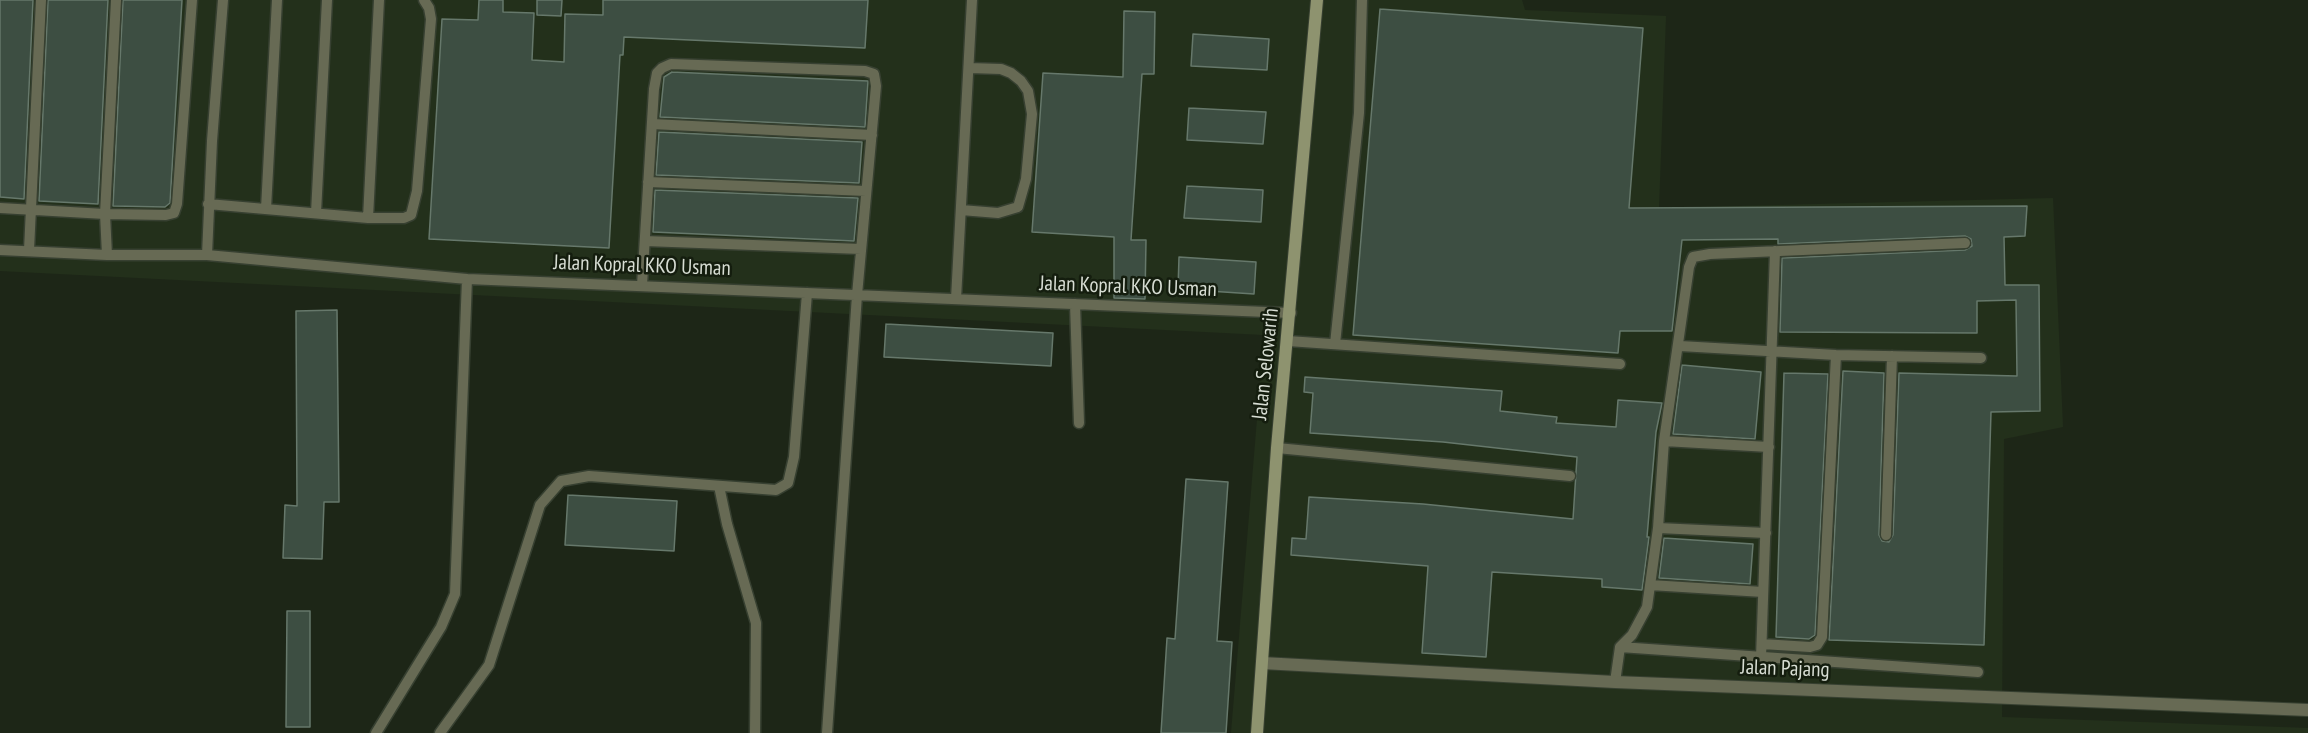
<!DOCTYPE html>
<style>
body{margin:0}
canvas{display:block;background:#1d2617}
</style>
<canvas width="2308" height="733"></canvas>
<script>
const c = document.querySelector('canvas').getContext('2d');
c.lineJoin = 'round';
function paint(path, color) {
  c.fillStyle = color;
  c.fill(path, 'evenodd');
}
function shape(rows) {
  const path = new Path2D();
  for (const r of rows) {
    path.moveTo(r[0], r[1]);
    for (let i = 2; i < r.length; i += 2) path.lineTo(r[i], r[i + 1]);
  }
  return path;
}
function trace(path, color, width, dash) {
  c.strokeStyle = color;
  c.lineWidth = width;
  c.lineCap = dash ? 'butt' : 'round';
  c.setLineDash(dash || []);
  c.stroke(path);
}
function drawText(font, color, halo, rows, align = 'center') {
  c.font = font + ' "PT Sans Narrow",sans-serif';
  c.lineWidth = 5;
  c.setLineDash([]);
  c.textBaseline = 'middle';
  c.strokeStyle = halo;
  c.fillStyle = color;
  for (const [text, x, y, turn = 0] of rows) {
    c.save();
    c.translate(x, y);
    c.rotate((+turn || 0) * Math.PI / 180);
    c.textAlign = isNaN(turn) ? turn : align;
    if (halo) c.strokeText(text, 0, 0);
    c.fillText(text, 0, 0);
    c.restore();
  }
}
paint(shape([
 [0,0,1522,0,1525,10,1666,16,1659,208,2053,198,2063,427,2004,439,2002,717,2308,728,2308,733,1231,733,1264,335,0,271]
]), '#23301b');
const building = shape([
 [0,0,33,0,24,199,0,197,0,0],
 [48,0,108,0,98,204,39,201,48,0],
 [123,0,182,0,170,203,165,207,113,206,123,0],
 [479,0,503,0,503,12,534,13,532,60,564,62,565,14,603,15,603,0,868,0,865,48,624,37,623,55,620,55,609,248,429,239,442,19,478,20,479,0],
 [537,0,562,0,561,16,537,15,537,0],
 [1380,9,1643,28,1629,208,2027,206,2025,236,2004,237,2005,285,2039,285,2040,411,1991,412,1984,645,1829,640,1843,371,1884,373,1879,535,1882,541,1889,542,1893,535,1899,373,2017,376,2016,300,1977,301,1977,333,1780,332,1782,258,1965,250,1972,246,1971,239,1965,236,1778,244,1778,239,1682,240,1672,331,1620,331,1618,353,1353,335,1380,9],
 [1124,11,1155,12,1154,74,1142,74,1131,240,1146,240,1145,299,1114,298,1114,237,1032,232,1043,73,1123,77,1124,11],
 [1193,34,1269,39,1267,70,1191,66,1193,34],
 [672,72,868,81,865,127,660,117,664,77,672,72],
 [1189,108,1266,112,1263,144,1187,140,1189,108],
 [659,132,862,142,859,183,656,175,659,132],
 [1187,186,1263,190,1261,222,1184,218,1187,186],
 [655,190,858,198,854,241,653,232,655,190],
 [1179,257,1256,262,1254,294,1178,289,1179,257],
 [337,310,339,502,324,502,322,559,283,558,285,505,297,506,296,311,337,310],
 [886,324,1053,333,1051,366,884,357,886,324],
 [1682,365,1761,372,1755,439,1673,434,1682,365],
 [1784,373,1828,374,1815,635,1809,639,1776,637,1784,373],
 [1305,377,1502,391,1500,411,1557,417,1556,423,1616,427,1618,400,1662,403,1656,432,1647,537,1649,537,1642,590,1602,587,1602,579,1492,572,1486,657,1422,653,1428,566,1291,555,1292,538,1306,539,1309,497,1423,504,1573,519,1577,457,1443,442,1310,433,1313,393,1304,392,1305,377],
 [1186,479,1228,482,1217,641,1232,642,1226,733,1161,733,1167,638,1175,639,1186,479],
 [568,495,677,501,674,551,565,545,568,495],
 [1664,538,1753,544,1750,584,1659,578,1664,538],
 [287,611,310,611,310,727,286,727,287,611]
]);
paint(building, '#3d4e42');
trace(building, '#66786b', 1.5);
const service = shape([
 [223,0,212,141,207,255,467,279],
 [652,124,872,135],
 [648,182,866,191],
 [208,204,368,218,404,218,411,215,417,191,431,19,429,8,424,0],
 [0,208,105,214,166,215,174,213,177,204,192,0],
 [266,209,277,0],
 [961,210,998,213,1018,207,1026,179,1032,114,1028,91,1021,81,1011,73,1001,69,969,68],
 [316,213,327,0],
 [368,218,379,0],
 [645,241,861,249],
 [0,250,107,255,207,255],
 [29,250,41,0],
 [107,255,105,214,116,0],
 [642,285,654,89,657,73,662,68,671,64,865,71,874,74,876,86,857,295,827,733],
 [956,299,972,0],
 [1075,304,1079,423],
 [1288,341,1620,364],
 [1335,344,1359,113,1362,0],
 [1680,346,1836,355,1981,358],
 [1664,441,1769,447],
 [1277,448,1570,476],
 [719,486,727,524,756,623,755,733],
 [1658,528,1766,533],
 [1886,535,1892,356],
 [1650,585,1763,592],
 [1762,644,1810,647,1817,645,1822,637,1836,355],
 [1620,647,1978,672],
 [1761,658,1775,251],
 [1615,682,1620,647,1632,635,1647,607,1658,528,1664,441,1689,267,1693,257,1710,254,1965,243],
 [376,733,441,627,455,594,467,279,1291,313],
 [440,733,489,665,540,505,561,481,589,476,776,490,788,483,794,457,807,293]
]);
const tertiary = shape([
 [1262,663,1615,682,2308,710]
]);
const secondary = shape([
 [1257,733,1277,448,1317,0]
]);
trace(service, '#374031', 13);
trace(tertiary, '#374031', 14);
trace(secondary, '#374031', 14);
trace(service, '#676a54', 10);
trace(tertiary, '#676a54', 12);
trace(secondary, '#8e936f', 12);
drawText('21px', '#d7ddd3', '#141d0e', [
 ["Jalan Kopral KKO Usman",642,266,2],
 ["Jalan Kopral KKO Usman",1128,287,2],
 ["Jalan Selowarih",1266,364,-84],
 ["Jalan Pajang",1785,669,2]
]);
</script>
